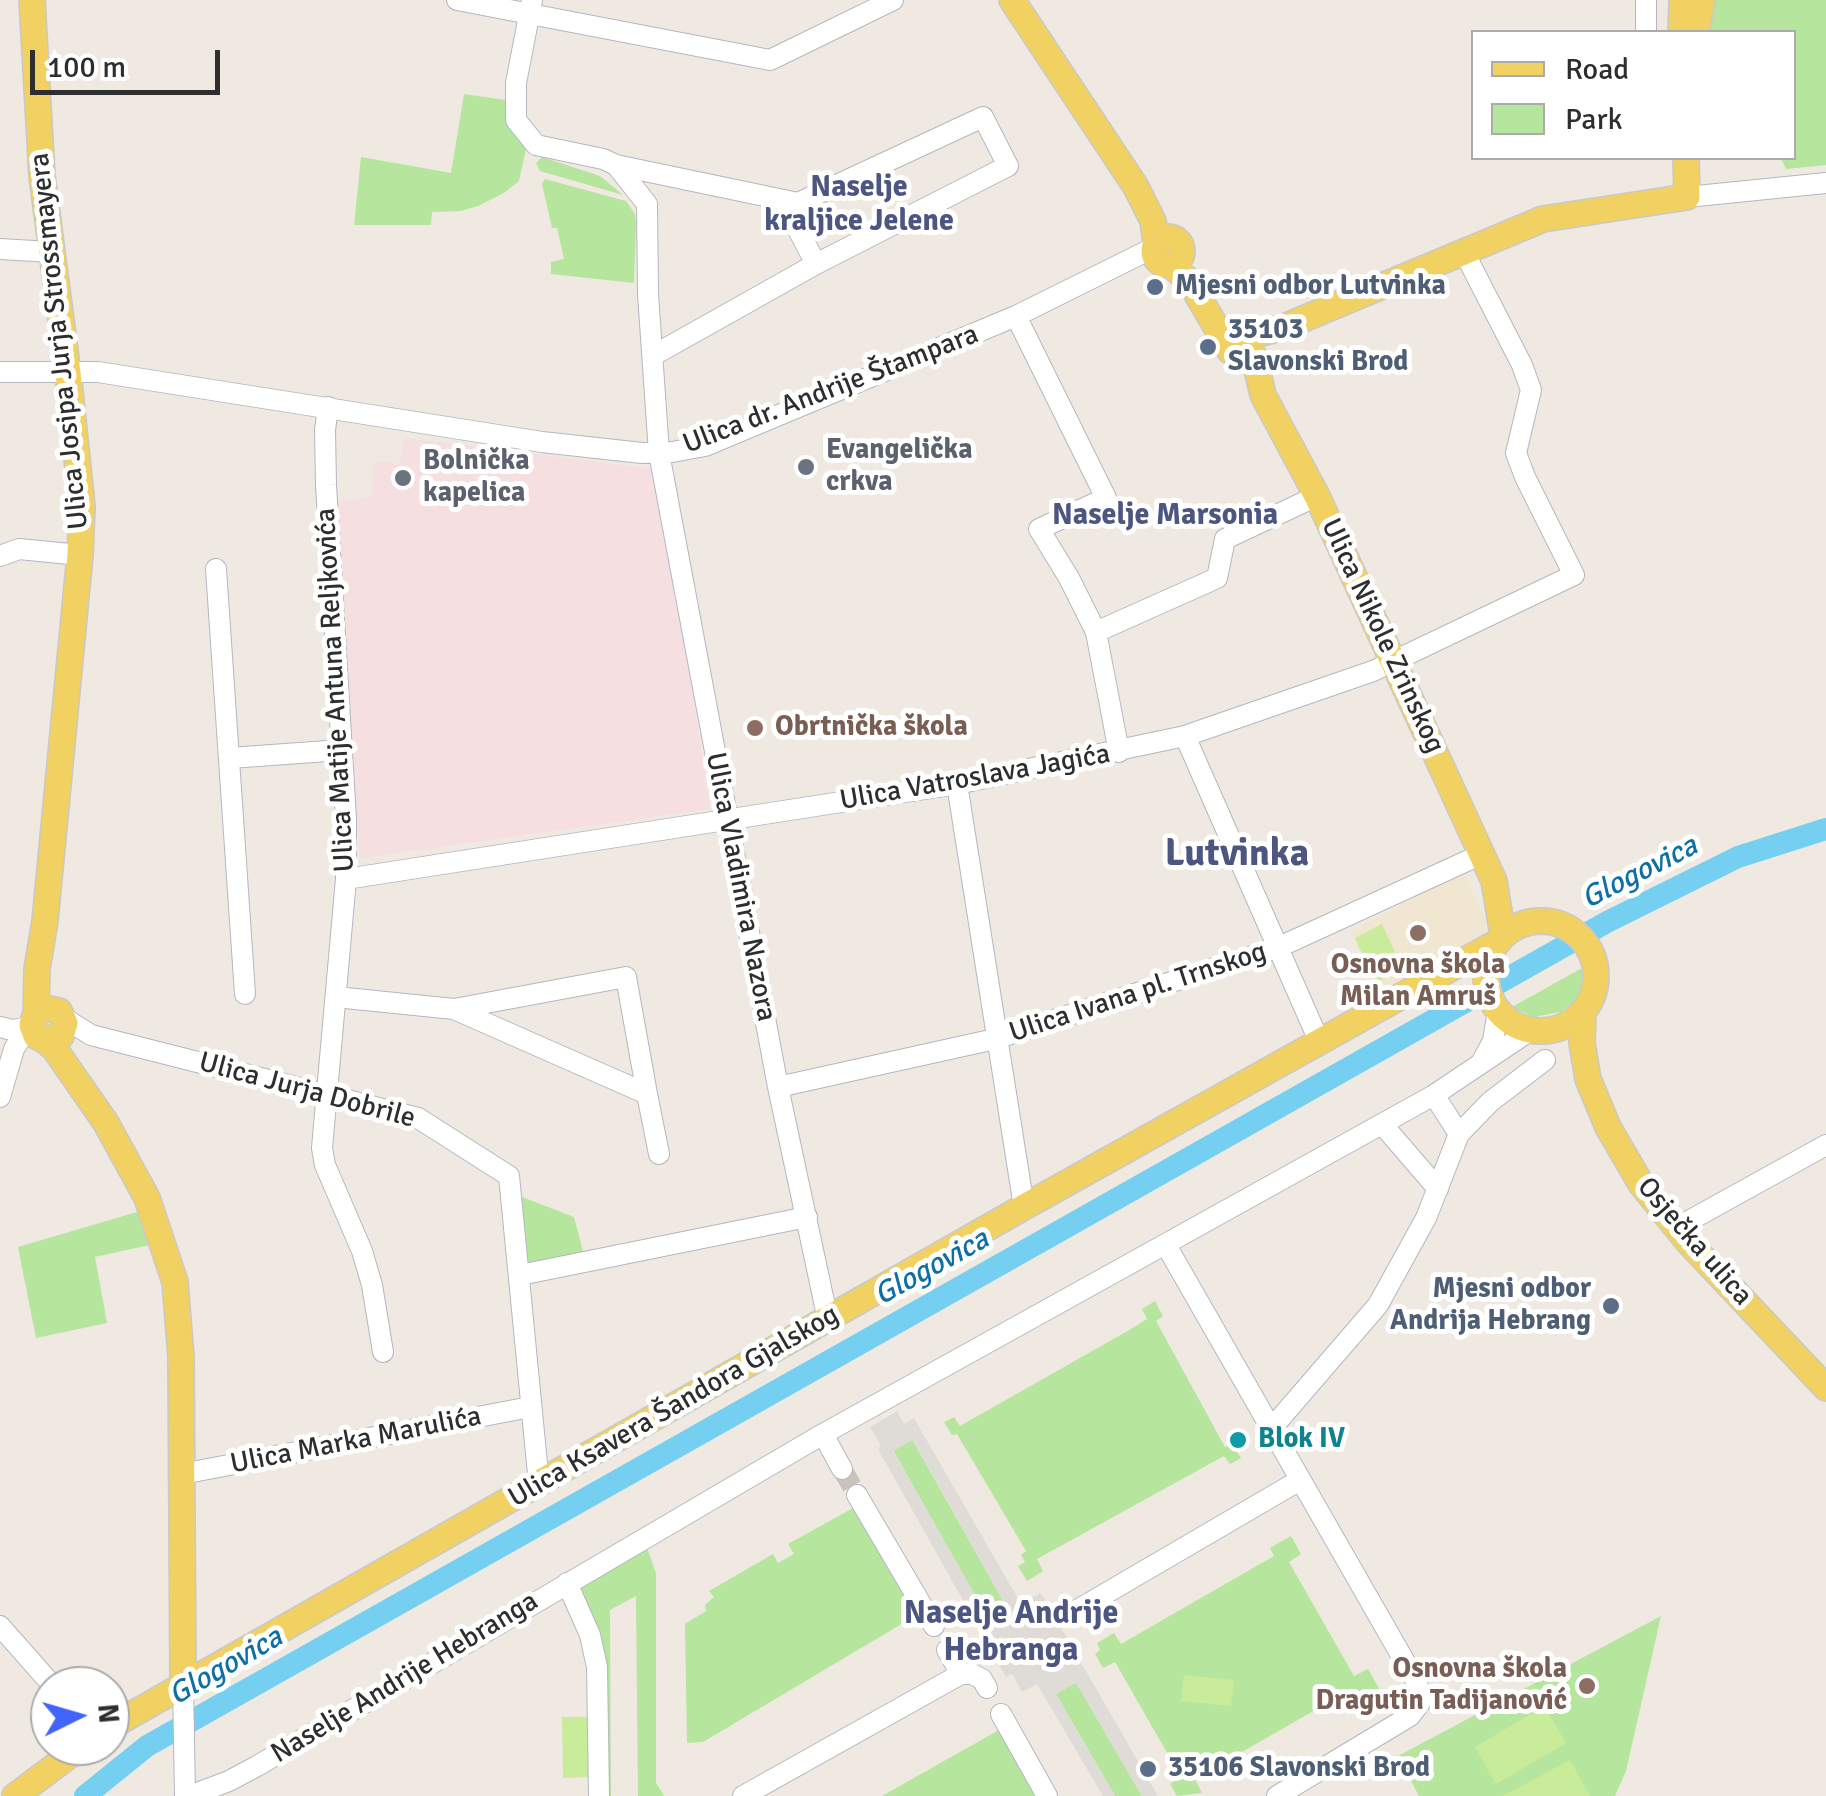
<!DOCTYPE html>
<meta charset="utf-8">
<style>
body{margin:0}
#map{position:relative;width:1826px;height:1796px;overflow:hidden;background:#efe9e1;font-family:Signika,sans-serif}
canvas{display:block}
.legend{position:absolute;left:1471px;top:30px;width:325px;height:130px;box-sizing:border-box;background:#fff;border:2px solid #ababab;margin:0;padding:12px 18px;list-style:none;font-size:30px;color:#2e2e2e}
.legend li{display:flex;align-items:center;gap:20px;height:50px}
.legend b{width:50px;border:2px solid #ababab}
.north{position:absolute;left:30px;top:1666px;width:100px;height:100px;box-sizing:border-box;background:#fff;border:2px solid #ababab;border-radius:50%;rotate:85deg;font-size:28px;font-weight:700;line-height:40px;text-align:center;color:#2e2e2e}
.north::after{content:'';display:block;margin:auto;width:35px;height:45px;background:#4264fb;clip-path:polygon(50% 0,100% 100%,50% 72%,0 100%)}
.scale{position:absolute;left:30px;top:50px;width:190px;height:45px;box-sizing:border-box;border:5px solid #2e2e2e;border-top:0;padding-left:12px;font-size:30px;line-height:35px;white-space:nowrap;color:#2e2e2e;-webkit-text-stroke:8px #fff;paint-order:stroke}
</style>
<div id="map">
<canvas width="1826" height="1796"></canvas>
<ul class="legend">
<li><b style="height:12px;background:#f2d163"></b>Road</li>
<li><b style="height:28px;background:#b6e59e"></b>Park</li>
</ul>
<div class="north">N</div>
<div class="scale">100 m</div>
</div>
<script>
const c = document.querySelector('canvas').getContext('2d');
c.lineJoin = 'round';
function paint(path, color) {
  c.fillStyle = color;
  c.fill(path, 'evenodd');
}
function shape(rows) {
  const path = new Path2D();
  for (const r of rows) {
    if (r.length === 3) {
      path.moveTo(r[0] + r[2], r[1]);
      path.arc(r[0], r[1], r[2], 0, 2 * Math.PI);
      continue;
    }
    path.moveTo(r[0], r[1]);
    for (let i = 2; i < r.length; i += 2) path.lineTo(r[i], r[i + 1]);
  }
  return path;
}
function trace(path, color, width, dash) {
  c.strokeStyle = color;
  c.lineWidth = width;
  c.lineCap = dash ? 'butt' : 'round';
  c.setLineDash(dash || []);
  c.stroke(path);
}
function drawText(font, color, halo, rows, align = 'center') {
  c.font = font + ' Signika,sans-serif';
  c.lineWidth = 10;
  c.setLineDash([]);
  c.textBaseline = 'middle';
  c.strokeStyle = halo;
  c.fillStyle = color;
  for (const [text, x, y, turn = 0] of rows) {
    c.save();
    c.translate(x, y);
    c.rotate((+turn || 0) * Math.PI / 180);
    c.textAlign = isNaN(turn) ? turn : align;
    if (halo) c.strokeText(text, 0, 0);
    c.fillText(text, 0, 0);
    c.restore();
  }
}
paint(shape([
 [1463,871,1486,921,1485,934,1379,992,1350,932]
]), '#f0e6d1');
paint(shape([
 [404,438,653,469,687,655,710,809,360,858,335,502,372,497,375,461,400,464]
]), '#f5dfe0');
paint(shape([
 [1711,0,1826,0,1826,165,1786,169,1781,158,1794,158,1794,32,1708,32],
 [464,94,512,101,526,149,519,181,504,193,478,206,461,211,432,212,431,225,354,225,361,157,451,173],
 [542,157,600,176,623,195,540,171,536,163],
 [545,179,626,201,635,214,636,224,634,283,551,274,551,262,564,259,557,228,552,228,542,184],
 [1582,968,1583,988,1576,1000,1561,1012,1533,1017,1512,1007],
 [522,1197,574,1217,584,1255,534,1265,529,1263,524,1254],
 [144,1210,158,1243,95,1257,107,1323,36,1338,18,1247],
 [1155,1301,1163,1316,1156,1321,1225,1447,1232,1444,1241,1458,1230,1464,1224,1456,1037,1559,1043,1571,1027,1581,1018,1566,1025,1562,1021,1555,1026,1551,957,1434,952,1435,944,1422,954,1417,960,1426,1131,1329,1147,1319,1142,1309],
 [912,1439,1011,1615,992,1626,893,1450],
 [855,1507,915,1616,703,1742,687,1743,685,1624,706,1611,705,1605,714,1597,709,1591,773,1554,778,1563,794,1554,788,1544],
 [1291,1536,1301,1554,1289,1562,1354,1676,1368,1669,1381,1692,1359,1704,1350,1690,1195,1779,1202,1793,1177,1796,1170,1784,1181,1777,1115,1662,1103,1668,1095,1654,1100,1650,1097,1643,1114,1633,1121,1644,1274,1556,1270,1548],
 [646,1545,656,1573,656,1783,664,1796,638,1796,636,1596,610,1610,611,1796,604,1796,579,1590,582,1583],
 [1661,1616,1626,1771,1615,1796,1419,1796,1398,1756],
 [1076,1682,1142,1796,1115,1796,1056,1694],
 [999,1730,1036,1796,882,1796]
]), '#b6e59e');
paint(shape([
 [1382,924,1403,969,1376,982,1355,938],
 [1184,1675,1234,1680,1231,1706,1181,1701],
 [1544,1706,1566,1743,1496,1784,1475,1747],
 [562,1717,591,1717,592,1777,563,1778],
 [1570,1760,1590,1796,1503,1796]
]), '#c9ec9a');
paint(shape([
 [897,1411,904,1424,914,1418,1021,1604,1041,1593,1158,1796,1142,1796,1076,1683,1056,1694,1115,1796,1103,1796,1037,1684,1022,1692,1012,1674,1006,1677,878,1449,881,1446,870,1427],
 [913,1440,1011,1615,993,1626,893,1451]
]), '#dfdcd8');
trace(shape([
 [85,1796,147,1746,186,1724,1607,922,1738,857,1826,829]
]), '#75cff0', 22);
trace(shape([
 [842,1469,857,1495]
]), '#c8c4bd', 20, [20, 10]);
const minor = shape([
 [457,0,770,60,893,0],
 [532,0,516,83,516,120,536,145,603,159,616,165,647,204,648,294,659,453,778,1087,828,1320],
 [1646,32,1646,0],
 [616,165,798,203,983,117,1008,166,816,264,654,355],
 [1687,197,1826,183],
 [798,203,795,224,816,264],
 [0,249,51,252],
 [1016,316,1106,498,1039,529,1069,578,1096,632,1217,578,1225,539,1317,496],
 [0,372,98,372,542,442,642,453,672,452,705,446,1016,316,1155,247],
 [328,407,325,430,326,485,346,819,346,879,322,1148,325,1165,362,1251,372,1285,383,1352],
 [0,556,19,549,80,555],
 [216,569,245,994],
 [1096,632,1119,752],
 [1185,736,1319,1041],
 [230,758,341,750],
 [957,784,1024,1207],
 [346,879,957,784,1185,736,1373,671,1574,575,1525,477,1516,453,1531,390,1522,365,1464,252],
 [336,997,454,1009,647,1094,626,977,454,1009],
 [64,1018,91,1035,418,1118,509,1176,539,1484],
 [0,1027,12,1030,25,1028],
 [1481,1063,1493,1041,1498,1010],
 [778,1087,995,1039,1277,948,1482,854],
 [647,1094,659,1154],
 [1434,1095,1459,1134],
 [0,1097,14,1049,32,1020],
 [1382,1124,1438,1189],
 [1676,1228,1826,1145],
 [1166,1245,1417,1683,1420,1693,1420,1703,1410,1716,1277,1796],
 [520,1275,807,1217],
 [1271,1429,1378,1305,1426,1218,1459,1134,1490,1102,1545,1060],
 [823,1434,842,1469],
 [182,1474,530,1407],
 [857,1495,934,1626],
 [567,1583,590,1635,597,1667,599,1796],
 [1074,1612,1300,1480],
 [0,1626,53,1686],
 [961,1674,972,1674,982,1679,987,1688],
 [183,1683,185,1796],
 [1001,1714,1047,1796],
 [189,1796,229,1781,257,1766,823,1434,1434,1095,1531,1030],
 [743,1796,961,1674,947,1650]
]);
const major = shape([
 [32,0,42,176,68,373,82,506,80,555,45,921,37,969,36,1013,32,1025,36,1036,44,1040,61,1036,65,1023,59,1011,45,1008,36,1013],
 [1012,0,1136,187,1153,221,1156,243],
 [1681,32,1682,0],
 [1696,32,1702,0],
 [1168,251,14],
 [1171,265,1190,282,1230,351],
 [1247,337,1284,327,1543,219,1687,197,1686,158],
 [1254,356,1263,395,1317,496,1494,881,1503,935],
 [1541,976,55],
 [1583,1011,1582,1043,1588,1079,1608,1127,1641,1184,1689,1243,1826,1388],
 [44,1040,54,1048,106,1123,147,1198,175,1282,181,1357,183,1683],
 [110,1727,1024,1207,1498,942],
 [15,1796,82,1746]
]);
trace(minor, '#b4b7c1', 22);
trace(major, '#c9c9c9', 28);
trace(minor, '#fff', 20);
trace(major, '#f2d163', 25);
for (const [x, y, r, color] of [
 [1155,287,10,"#5c6f8a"],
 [1208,347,10,"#5c6f8a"],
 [806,467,10,"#6b7280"],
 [403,478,10,"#6b7280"],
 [755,728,10,"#8d6e63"],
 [1418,933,10,"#8d6e63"],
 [1611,1306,10,"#5c6f8a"],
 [1238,1440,10,"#0f9aa8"],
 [1587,1686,10,"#8d6e63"],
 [1148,1769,10,"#5c6f8a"]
]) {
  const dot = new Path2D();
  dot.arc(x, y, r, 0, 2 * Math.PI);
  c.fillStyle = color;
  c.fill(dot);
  trace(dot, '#fff', 4);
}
drawText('bold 28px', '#4e5e75', '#fff', [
 ["Mjesni odbor Lutvinka",1175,287],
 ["35103",1228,331],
 ["Slavonski Brod",1228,363],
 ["Mjesni odbor",1591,1290,"right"],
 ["Andrija Hebrang",1591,1322,"right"],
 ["35106 Slavonski Brod",1168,1769]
], 'left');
drawText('28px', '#2e2e2e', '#fff', [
 ["Ulica Josipa Jurja Strossmayera",60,341,-96],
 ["Ulica dr. Andrije Štampara",831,390,-21],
 ["Ulica Nikole Zrinskog",1382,636,65],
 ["Ulica Matije Antuna Reljkovića",336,690,-93],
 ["Ulica Vatroslava Jagića",975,778,-10],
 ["Ulica Vladimira Nazora",740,887,79],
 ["Ulica Ivana pl. Trnskog",1138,993,-18],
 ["Ulica Jurja Dobrile",307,1091,15],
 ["Osječka ulica",1694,1242,49],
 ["Ulica Ksavera Šandora Gjalskog",674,1407,-30],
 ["Ulica Marka Marulića",356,1441,-11],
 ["Naselje Andrije Hebranga",405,1678,-31]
]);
drawText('bold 28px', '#5b616d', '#fff', [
 ["Evangelička",826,451],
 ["crkva",826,483],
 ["Bolnička",423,462],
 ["kapelica",423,494]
], 'left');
drawText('bold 28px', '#785e54', '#fff', [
 ["Obrtnička škola",775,728],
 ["Osnovna škola",1418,966,"center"],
 ["Milan Amruš",1418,998,"center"],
 ["Osnovna škola",1567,1670,"right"],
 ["Dragutin Tadijanović",1567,1702,"right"]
], 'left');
drawText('bold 28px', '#0d838f', '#fff', [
 ["Blok IV",1258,1440]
], 'left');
drawText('bold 30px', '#4d5680', '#fff', [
 ["Naselje",859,188],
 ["kraljice Jelene",859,222],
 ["Naselje Marsonia",1165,516]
]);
drawText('italic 30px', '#0d6fa3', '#fff', [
 ["Glogovica",1640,873,-27],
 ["Glogovica",932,1268,-29],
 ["Glogovica",226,1667,-30]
]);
drawText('bold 32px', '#4d5680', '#fff', [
 ["Naselje Andrije",1011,1615],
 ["Hebranga",1011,1652]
]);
drawText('bold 38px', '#4d5680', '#fff', [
 ["Lutvinka",1237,855]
]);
</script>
